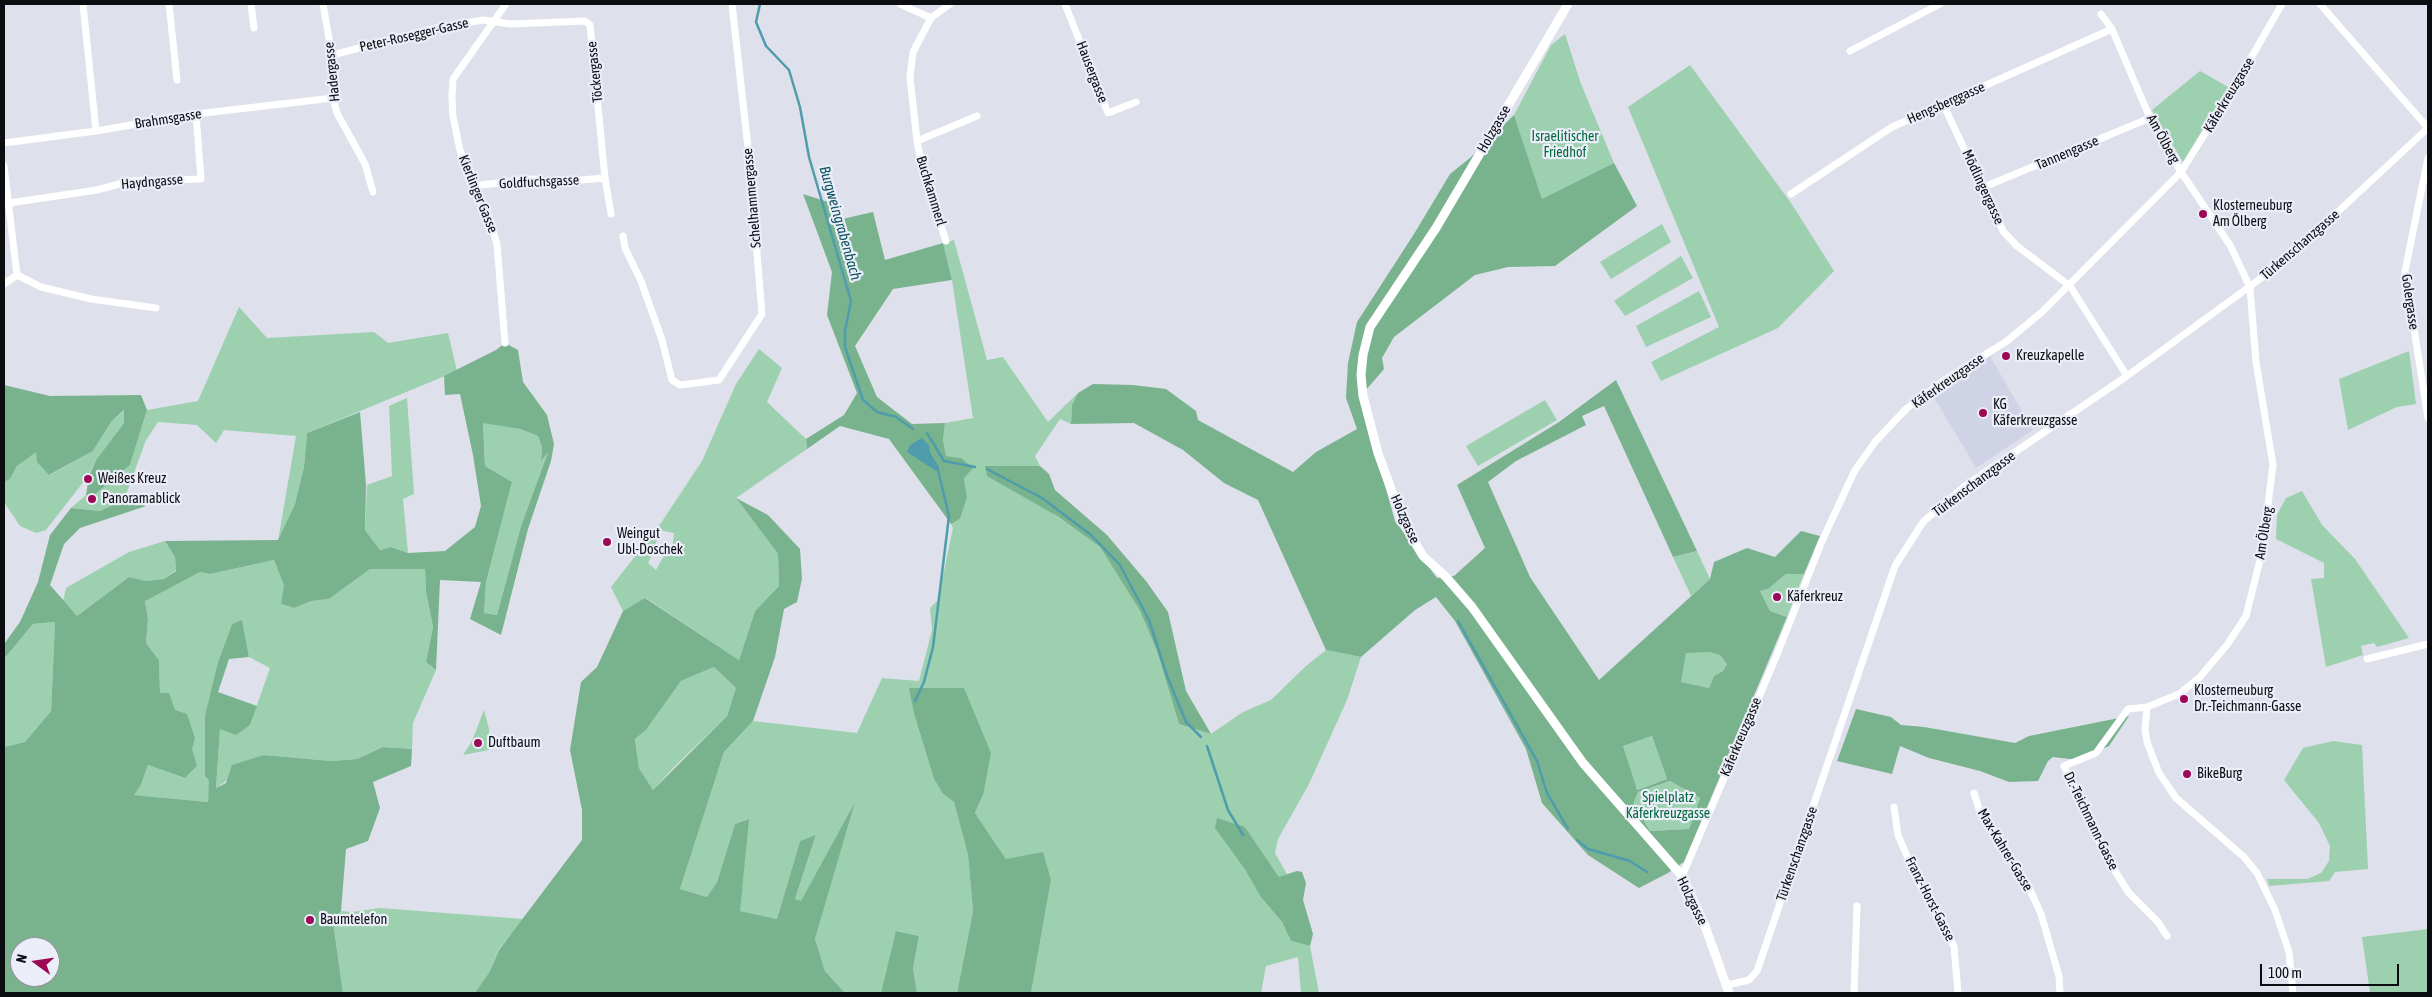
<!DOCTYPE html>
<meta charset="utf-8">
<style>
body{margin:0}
#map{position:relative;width:2432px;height:997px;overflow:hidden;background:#dee0eb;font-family:"Asap Condensed",sans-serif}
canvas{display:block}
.frame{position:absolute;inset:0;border:5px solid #0c0d10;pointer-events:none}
.north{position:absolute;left:10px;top:937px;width:50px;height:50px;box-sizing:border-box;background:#ebeef9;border:1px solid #92949c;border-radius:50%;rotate:284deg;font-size:14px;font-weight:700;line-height:20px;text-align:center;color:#0c0d10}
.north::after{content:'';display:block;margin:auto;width:18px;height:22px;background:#9c0855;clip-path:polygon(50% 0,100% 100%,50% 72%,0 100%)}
.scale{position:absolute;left:2260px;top:964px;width:139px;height:22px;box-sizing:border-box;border:2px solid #0c0d10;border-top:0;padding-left:6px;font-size:15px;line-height:18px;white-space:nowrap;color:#0c0d10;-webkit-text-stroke:4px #ebeef9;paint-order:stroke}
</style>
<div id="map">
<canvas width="2432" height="997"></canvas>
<div class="frame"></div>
<div class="north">N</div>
<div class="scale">100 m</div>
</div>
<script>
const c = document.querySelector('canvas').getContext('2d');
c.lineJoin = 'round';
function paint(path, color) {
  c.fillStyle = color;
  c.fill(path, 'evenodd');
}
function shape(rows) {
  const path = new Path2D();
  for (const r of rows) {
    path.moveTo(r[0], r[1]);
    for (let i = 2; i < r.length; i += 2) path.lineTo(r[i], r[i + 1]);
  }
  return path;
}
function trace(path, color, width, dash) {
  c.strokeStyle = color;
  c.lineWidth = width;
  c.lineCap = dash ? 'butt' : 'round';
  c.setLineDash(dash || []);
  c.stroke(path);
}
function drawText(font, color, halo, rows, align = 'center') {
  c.font = font + ' "Asap Condensed",sans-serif';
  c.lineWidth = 4.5;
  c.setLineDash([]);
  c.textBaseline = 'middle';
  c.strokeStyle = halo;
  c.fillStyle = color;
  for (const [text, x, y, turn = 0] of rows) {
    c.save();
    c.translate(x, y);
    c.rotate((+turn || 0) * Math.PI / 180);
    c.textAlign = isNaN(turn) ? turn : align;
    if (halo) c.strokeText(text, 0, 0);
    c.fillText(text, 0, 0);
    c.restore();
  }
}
paint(shape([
 [1990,356,2033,430,1976,468,1933,396]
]), '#d0d3e5');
paint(shape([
 [1565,34,1581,84,1614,163,1542,200,1514,115,1551,45],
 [1690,65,1791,203,1834,271,1778,328,1661,381,1651,362,1719,327,1628,107],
 [2200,71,2228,87,2183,162,2152,110],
 [1662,224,1671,242,1611,279,1600,262],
 [954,240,987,360,1003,357,1048,422,1078,393,1072,405,1071,424,1060,419,1035,456,1040,466,986,466,1100,547,1140,611,1157,651,1179,724,1211,734,1243,712,1271,700,1306,666,1326,650,1361,657,1347,700,1309,784,1278,839,1275,853,1288,876,1279,877,1245,827,1244,868,1261,896,1282,922,1291,941,1310,946,1319,993,1301,993,1298,957,1266,966,1261,993,1031,993,1051,880,1006,859,975,813,983,795,910,689,914,714,934,779,943,794,954,802,968,855,973,911,957,993,917,993,913,968,919,936,897,931,881,993,845,993,825,971,815,939,854,804,801,902,795,899,816,836,800,841,777,919,739,911,748,819,735,824,717,882,707,897,680,889,724,752,753,721,857,733,882,678,919,681,932,630,930,608,938,600,953,528,951,524,960,519,967,498,961,458,946,456,943,440,945,423,973,418,952,280,943,243],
 [1681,256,1693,278,1625,316,1614,301],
 [1699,291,1711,317,1646,347,1636,326],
 [239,307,267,338,374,332,388,343,448,333,457,371,307,433,304,467,295,504,278,541,296,436,224,430,216,443,197,425,158,422,146,440,124,500,100,511,71,508,86,495,92,497,130,465,147,410,198,401],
 [759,349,782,368,767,402,806,439,807,449,736,498,778,554,779,586,755,611,739,660,646,598,623,611,611,587,661,523,702,461,736,384],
 [659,530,674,533,672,552,666,552,656,570,648,563,654,551],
 [2409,351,2416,404,2397,407,2348,430,2339,379],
 [407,398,414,494,403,499,408,553,391,547,380,550,365,530,367,485,392,476,389,406],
 [1545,400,1557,420,1478,466,1466,446],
 [125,410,124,423,96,460,88,476,46,530,36,533,20,526,4,502,4,482,10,479,17,466,36,451,50,475,93,451,111,422],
 [483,422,520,429,538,436,542,447,541,460,549,449,521,526,497,615,484,613,486,582,512,482,485,466],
 [2302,491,2322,525,2355,559,2409,638,2377,647,2374,643,2361,646,2363,655,2326,667,2311,579,2324,578,2324,563,2276,539,2277,515,2286,498],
 [165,541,175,557,176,570,164,579,146,581,129,577,77,616,63,601,66,588,129,552],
 [1697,551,1710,579,1691,596,1673,557],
 [274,560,285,585,281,604,294,608,310,601,329,599,370,569,425,569,426,592,433,627,426,662,436,670,413,723,412,749,383,747,357,759,331,761,264,755,216,788,220,729,250,725,270,668,249,657,242,621,232,624,218,662,208,802,133,795,141,785,148,765,185,778,197,766,175,710,160,693,159,660,146,643,148,619,145,600,200,572,210,574],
 [1786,574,1804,574,1787,617,1770,611,1760,591,1768,589],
 [55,622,51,711,25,742,4,747,4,659,33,624],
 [1686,652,1709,652,1720,655,1727,664,1723,671,1714,676,1709,688,1680,682],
 [714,667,736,688,727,716,673,768,653,790,639,768,635,739,646,730,681,681],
 [484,710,489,729,489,750,463,755,472,741],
 [1652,736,1667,779,1636,790,1623,746],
 [2333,741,2362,745,2368,869,2335,872,2329,881,2269,886,2267,879,2307,879,2321,873,2329,861,2330,846,2319,823,2284,780,2303,748],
 [1670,781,1700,798,1689,829,1650,831,1632,804,1638,792],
 [380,908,523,919,499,949,490,971,475,993,343,993,333,920,341,911,352,912],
 [2428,929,2428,992,2370,993,2362,937]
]), '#9dd0af');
paint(shape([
 [1514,115,1542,199,1614,163,1637,206,1555,266,1508,267,1475,275,1394,337,1382,358,1384,369,1360,397,1395,521,1437,578,1454,576,1485,548,1457,485,1559,422,1616,380,1697,551,1673,557,1604,406,1582,416,1586,425,1516,461,1488,482,1530,577,1599,680,1710,579,1714,562,1747,548,1775,557,1801,531,1820,536,1804,574,1786,574,1768,589,1760,591,1770,611,1787,617,1684,862,1668,873,1639,888,1588,855,1542,803,1526,749,1455,621,1436,597,1415,610,1361,657,1326,650,1258,500,1224,483,1183,450,1134,423,1071,424,1072,405,1078,393,1093,384,1133,385,1166,389,1196,411,1198,420,1293,472,1316,452,1357,429,1346,398,1348,363,1357,322,1414,234,1450,174,1470,158],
 [1709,652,1720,655,1727,664,1723,671,1714,676,1709,688,1681,682,1686,653],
 [1652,736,1667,779,1637,790,1623,746],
 [1670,781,1700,798,1689,829,1650,831,1633,804,1638,792],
 [803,194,828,202,838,220,873,212,885,260,943,243,952,280,893,289,855,346,877,397,912,424,945,423,943,440,946,456,961,458,973,468,964,478,967,498,960,519,951,524,889,439,840,426,807,449,806,439,844,415,857,393,827,315,832,272],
 [505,343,518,350,523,382,547,415,554,444,551,461,528,529,501,635,470,619,481,582,440,580,436,670,426,662,433,627,426,592,425,569,370,569,329,599,311,601,294,608,281,604,284,585,274,560,210,574,200,572,145,601,148,619,146,643,159,660,160,693,169,693,175,710,187,714,195,738,192,749,197,766,185,778,148,765,141,785,134,795,208,802,209,780,205,776,205,716,218,662,232,624,242,620,249,657,229,659,218,692,257,706,250,725,236,735,220,729,216,788,226,783,232,765,264,755,331,761,357,759,383,747,412,749,411,766,373,782,380,808,368,841,346,849,341,911,333,921,343,993,4,993,4,747,25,742,51,711,55,622,33,624,4,659,4,644,20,622,38,582,50,535,71,508,100,511,124,500,146,506,80,528,64,544,50,585,77,616,129,577,146,581,164,579,176,571,175,557,165,541,278,540,295,504,304,467,307,433,360,412,366,485,365,530,380,550,391,547,408,553,445,551,475,527,481,506,473,455,460,394,445,395,444,376,496,350],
 [483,423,520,429,538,436,542,447,541,461,548,452,521,526,497,615,484,613,486,582,512,482,485,466],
 [20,947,50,947,50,977,20,977],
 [4,385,50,396,141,395,147,410,130,465,92,497,86,495,89,476,96,460,124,423,124,410,111,422,93,451,49,475,37,462,36,452,17,466,10,479,4,482],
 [985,466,1040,466,1049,474,1055,490,1107,535,1146,581,1168,612,1186,691,1211,734,1179,724,1157,651,1140,611,1100,547,1057,516,987,476],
 [736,498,768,515,800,549,802,579,797,602,784,609,775,657,753,721,724,752,680,889,707,897,717,882,735,824,749,819,740,911,777,919,800,841,816,835,795,899,801,901,855,802,815,939,825,971,845,993,475,993,490,971,499,950,582,840,582,810,570,750,581,682,597,667,623,611,645,598,739,660,755,611,779,586,778,554],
 [714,667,736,688,727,716,653,790,639,768,635,739,646,730,681,681],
 [909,688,964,688,991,753,983,795,975,813,1006,859,1043,852,1051,880,1031,993,957,993,973,911,968,855,954,802,943,794,934,779,914,714],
 [1856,709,1891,717,1901,725,1924,727,2015,743,2029,736,2129,716,2109,746,2078,760,2053,757,2048,761,2038,781,2009,782,1980,771,1929,758,1900,746,1892,774,1837,761],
 [1217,818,1245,827,1279,877,1297,871,1302,872,1306,883,1303,900,1313,934,1310,946,1291,941,1282,922,1261,897,1244,868,1215,828],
 [896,931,919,936,913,968,917,993,881,993]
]), '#79b38e');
paint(shape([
 [922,438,929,445,930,452,939,467,936,471,907,452,910,445]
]), '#4f9dac');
trace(shape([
 [760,4,756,22,766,46,789,70,800,107,809,157,851,301,845,331,845,347,863,400,877,412,896,417,913,429],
 [927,433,944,461,975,467],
 [987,469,1042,498,1091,535,1120,565,1149,620,1167,676,1186,722,1201,737],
 [1458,621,1537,761,1547,793,1568,829],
 [915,701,924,682,933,647,949,516,937,466],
 [1207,746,1228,810,1243,835],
 [1577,840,1588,849,1630,861,1647,872]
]), '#4f9dac', 2.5);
trace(shape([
 [83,4,96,131],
 [169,4,177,80],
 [251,4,254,28],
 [323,4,332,55,336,91,333,98,337,113,365,164,373,192],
 [900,4,931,18],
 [1065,4,1108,113,1136,102],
 [2101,14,2112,29,2150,118,2181,172,2230,245,2247,281,2250,288,2256,362,2273,465,2262,552,2246,616,2227,645,2199,678,2179,694,2147,707,2145,730,2147,742,2159,773,2176,798,2244,857,2257,873,2275,910,2289,952,2293,993],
 [1850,51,1940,4],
 [332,55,436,28,483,20,510,24,585,21,590,25,605,178,611,214],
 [1943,104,2003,231,2017,246,2070,286,2127,376],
 [917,141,977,116],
 [4,143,96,131,196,114,333,98],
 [2428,158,2405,271,2428,418],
 [4,166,17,275,41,287,91,299,156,308],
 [473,186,532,179,556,182,605,178],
 [1984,187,2150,118],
 [1791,194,1892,127,2112,29],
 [9,203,97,190,130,181,201,179,196,114],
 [623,236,625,248,641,281,662,340,672,380,680,385,719,380,762,314,749,157,732,4],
 [946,241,924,177,917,141,910,77,913,52,931,18,950,4],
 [4,284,17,275],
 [505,343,497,244,489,218,473,186,460,150,453,117,452,97,453,79,506,4],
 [2367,659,2428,644],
 [2147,707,2128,709,2096,753,2064,766,2106,857,2129,893,2158,922,2167,936],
 [1974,793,1979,809,2028,885,2041,914,2059,976,2060,993],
 [1894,807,1898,835,1917,880,1954,946,1958,993],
 [1682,876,1776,657,1822,541,1855,470,1875,442,1906,409,1943,381,2007,341,2042,312,2181,172,2236,84,2282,4],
 [1727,985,1749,980,1757,971,1895,566,1923,522,1965,486,2127,376,2286,260,2428,128,2320,4],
 [1854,993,1857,906]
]), '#fff', 7);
trace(shape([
 [1568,4,1436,228,1370,327,1363,355,1361,375,1363,396,1378,453,1401,517,1417,546,1423,556,1446,577,1472,607,1583,763,1682,876,1705,926,1729,993]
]), '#fff', 9);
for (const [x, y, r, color] of [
 [2203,214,5,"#9c0855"],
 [2006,356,5,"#9c0855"],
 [1983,413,5,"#9c0855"],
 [88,479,5,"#9c0855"],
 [92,499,5,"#9c0855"],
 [607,542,5,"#9c0855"],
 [1777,597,5,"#9c0855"],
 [2184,699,5,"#9c0855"],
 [478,743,5,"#9c0855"],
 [2187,774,5,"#9c0855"],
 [310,920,5,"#9c0855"]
]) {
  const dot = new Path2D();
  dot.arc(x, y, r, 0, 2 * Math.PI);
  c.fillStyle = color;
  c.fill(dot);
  trace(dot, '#ebeef9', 2);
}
drawText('14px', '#0c0d10', '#ebeef9', [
 ["Peter-Rosegger-Gasse",414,35,-13],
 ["Hadergasse",332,72,-96],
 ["Töckergasse",595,72,-96],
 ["Hausergasse",1092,72,69],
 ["Käferkreuzgasse",2229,95,-59],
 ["Hengsberggasse",1946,103,-24],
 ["Brahmsgasse",168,119,-9],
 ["Holzgasse",1494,129,-60],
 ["Am Ölberg",2163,139,61],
 ["Tannengasse",2067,153,-23],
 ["Haydngasse",152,182,-5],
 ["Goldfuchsgasse",539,182,-3],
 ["Mödlingergasse",1983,187,65],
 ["Buchkammerl",931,191,73],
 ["Kierlinger Gasse",478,194,68],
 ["Schelhammergasse",752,198,-95],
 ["Türkenschanzgasse",2300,245,-41],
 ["Golergasse",2410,302,82],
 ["Käferkreuzgasse",1948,381,-35],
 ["Türkenschanzgasse",1974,484,-37],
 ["Holzgasse",1405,519,66],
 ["Am Ölberg",2264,533,-81],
 ["Käferkreuzgasse",1741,737,-67],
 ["Dr.-Teichmann-Gasse",2091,821,64],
 ["Max-Kahrer-Gasse",2005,850,59],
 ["Türkenschanzgasse",1797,854,-71],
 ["Franz-Horst-Gasse",1930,899,63],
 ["Holzgasse",1692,901,64]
]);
drawText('14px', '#04693d', '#ebeef9', [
 ["Israelitischer",1565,137],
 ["Friedhof",1565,153],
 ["Spielplatz",1668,798],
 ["Käferkreuzgasse",1668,814]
]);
drawText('14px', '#0c0d10', '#ebeef9', [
 ["Klosterneuburg",2213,206],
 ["Am Ölberg",2213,222],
 ["Kreuzkapelle",2016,356],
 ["KG",1993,405],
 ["Käferkreuzgasse",1993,421],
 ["Weißes Kreuz",98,479],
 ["Panoramablick",102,499],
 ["Weingut",617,534],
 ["Ubl-Doschek",617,550],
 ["Käferkreuz",1787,597],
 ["Klosterneuburg",2194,691],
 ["Dr.-Teichmann-Gasse",2194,707],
 ["Duftbaum",488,743],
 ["BikeBurg",2197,774],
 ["Baumtelefon",320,920]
], 'left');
drawText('italic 15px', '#0e535f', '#ebeef9', [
 ["Burgweingrabenbach",840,223,74]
]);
</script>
